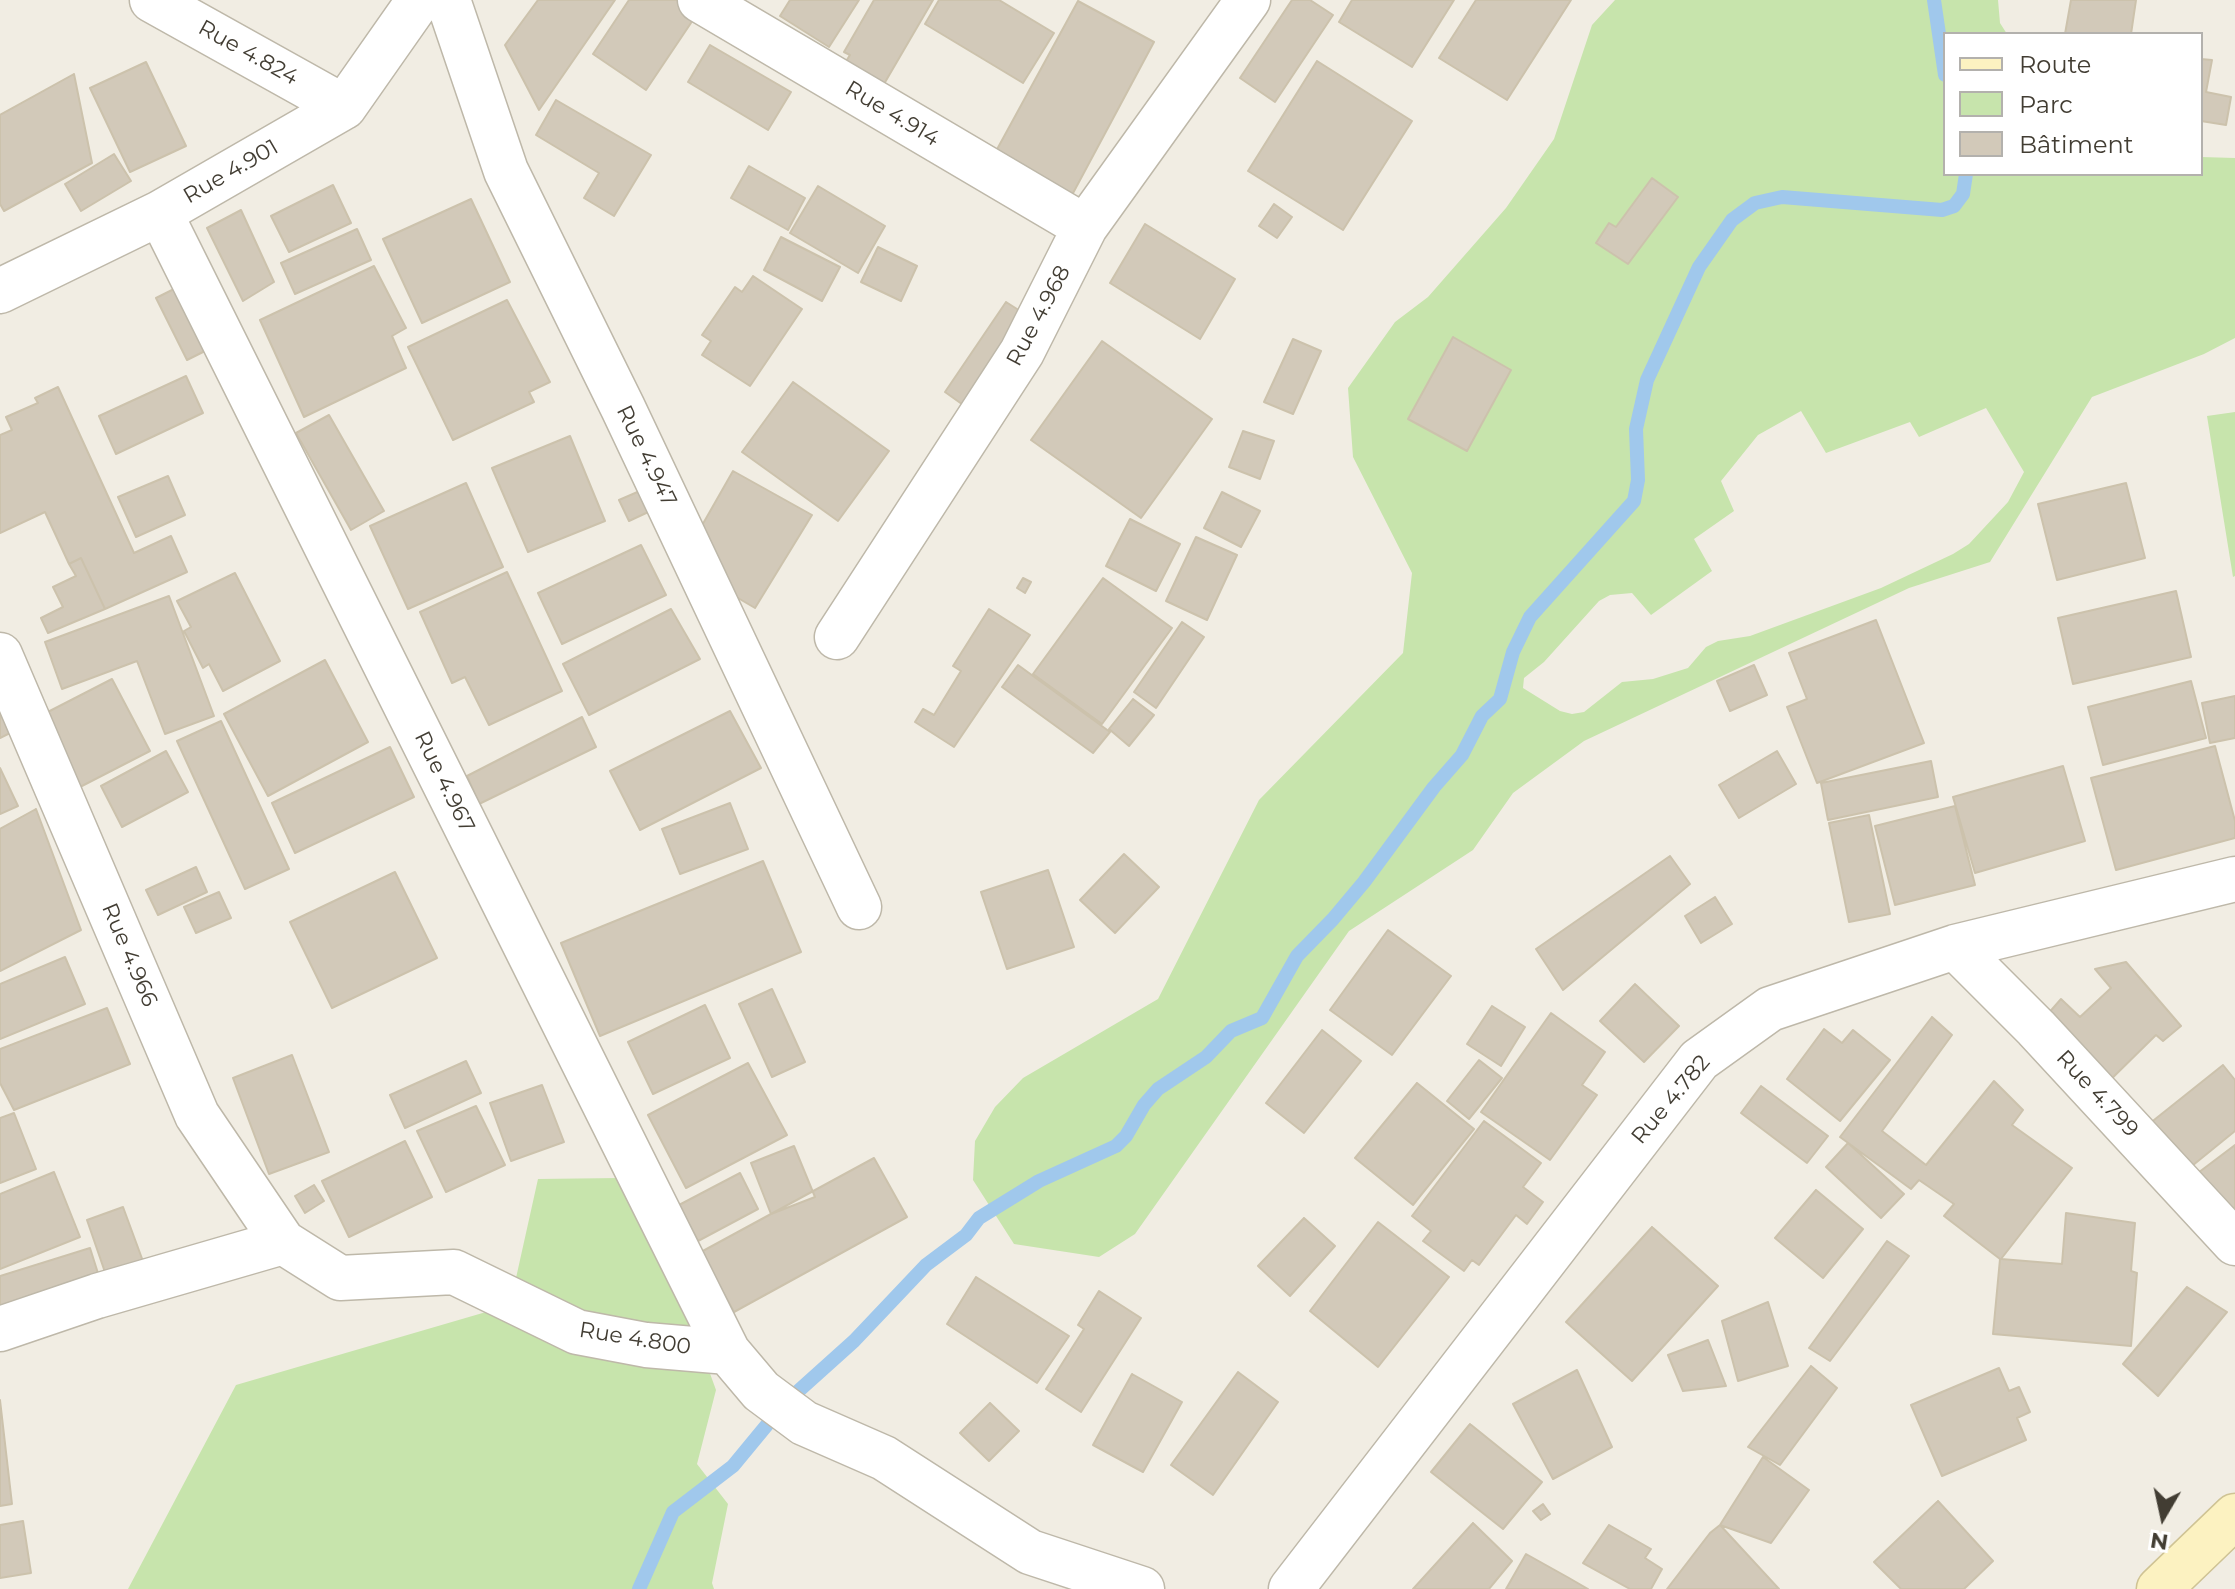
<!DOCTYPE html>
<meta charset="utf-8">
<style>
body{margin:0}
#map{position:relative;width:2235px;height:1589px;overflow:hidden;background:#f1ede3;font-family:Montserrat,sans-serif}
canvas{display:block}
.legend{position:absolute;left:1943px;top:32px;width:260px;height:144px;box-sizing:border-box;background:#fff;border:2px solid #b3b1ad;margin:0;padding:10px 14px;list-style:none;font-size:24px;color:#423d33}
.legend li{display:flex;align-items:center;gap:16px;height:40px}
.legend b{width:40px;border:2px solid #b3b1ad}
.north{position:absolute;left:2123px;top:1477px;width:80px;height:80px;-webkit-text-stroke:6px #fff;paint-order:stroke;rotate:189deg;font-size:22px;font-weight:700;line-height:32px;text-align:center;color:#423d33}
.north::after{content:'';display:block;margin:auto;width:28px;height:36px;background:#423d33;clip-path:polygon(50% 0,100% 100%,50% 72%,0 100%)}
</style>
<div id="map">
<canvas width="2235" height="1589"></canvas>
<ul class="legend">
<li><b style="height:10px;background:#fcf2c1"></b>Route</li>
<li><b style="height:22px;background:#c7e4ac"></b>Parc</li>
<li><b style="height:22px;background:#d2c9b9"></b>Bâtiment</li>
</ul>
<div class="north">N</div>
</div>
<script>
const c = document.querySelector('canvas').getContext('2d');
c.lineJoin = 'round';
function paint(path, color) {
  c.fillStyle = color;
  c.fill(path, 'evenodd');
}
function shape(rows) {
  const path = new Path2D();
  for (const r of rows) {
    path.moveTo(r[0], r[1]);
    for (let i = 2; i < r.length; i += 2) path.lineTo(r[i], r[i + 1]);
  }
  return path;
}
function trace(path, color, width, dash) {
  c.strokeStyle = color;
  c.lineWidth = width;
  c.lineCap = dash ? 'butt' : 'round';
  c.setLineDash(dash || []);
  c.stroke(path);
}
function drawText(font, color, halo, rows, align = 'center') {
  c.font = font + ' Montserrat,sans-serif';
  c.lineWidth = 8;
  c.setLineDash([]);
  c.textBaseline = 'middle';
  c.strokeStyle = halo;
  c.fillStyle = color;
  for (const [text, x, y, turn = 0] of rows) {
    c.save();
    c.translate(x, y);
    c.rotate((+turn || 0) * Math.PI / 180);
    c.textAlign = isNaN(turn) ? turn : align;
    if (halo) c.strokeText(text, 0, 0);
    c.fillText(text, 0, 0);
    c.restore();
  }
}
paint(shape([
 [1615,0,1998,0,2000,23,2007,34,1945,34,1945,174,2201,174,2201,157,2235,158,2235,338,2204,354,2092,397,1990,562,1909,588,1584,741,1513,793,1473,850,1349,931,1135,1234,1099,1257,1014,1244,973,1180,975,1141,995,1107,1023,1078,1158,999,1259,800,1403,653,1412,573,1353,457,1348,388,1395,322,1428,297,1506,208,1554,139,1592,25],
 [1986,408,2024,472,2008,502,1969,544,1953,554,1881,588,1750,636,1718,641,1706,647,1688,668,1653,679,1622,682,1584,712,1572,714,1560,711,1523,688,1524,678,1544,662,1599,601,1610,595,1632,593,1651,615,1712,571,1694,539,1734,511,1721,481,1758,435,1801,411,1826,453,1910,422,1919,437],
 [2235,412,2235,576,2233,577,2207,416],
 [619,1178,681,1294,716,1390,697,1464,728,1504,712,1583,714,1589,128,1589,236,1385,510,1305,538,1179]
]), '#c7e4ac');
trace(shape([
 [1934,0,1945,75],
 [639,1589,673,1512,733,1466,785,1403,854,1341,926,1265,966,1235,979,1218,1039,1181,1116,1146,1126,1136,1144,1105,1158,1089,1206,1057,1231,1031,1262,1018,1297,956,1333,919,1364,882,1434,787,1462,755,1482,716,1500,699,1513,652,1530,617,1634,501,1638,480,1636,429,1647,380,1699,267,1732,220,1755,203,1782,197,1942,210,1954,206,1963,194,1966,174]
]), '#a0c8ec', 14);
const building = shape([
 [538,0,615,0,539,110,505,45,538,0],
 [629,0,683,0,699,11,646,90,593,54,629,0],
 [790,0,859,0,829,47,780,16,790,0],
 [874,0,933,0,877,96,838,74,850,55,844,52,874,0],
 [939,0,999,0,1054,33,1023,83,925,24,939,0],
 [1292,0,1310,0,1333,15,1275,102,1240,78,1292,0],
 [1352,0,1454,0,1412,67,1339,22,1352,0],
 [1476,0,1571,0,1507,100,1439,58,1476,0],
 [2071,0,2136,0,2131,34,2065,34,2071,0],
 [1078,1,1154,42,1072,195,995,153,1078,1],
 [710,45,791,92,768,130,688,82,710,45],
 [2201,59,2212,60,2206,92,2231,97,2226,125,2201,121,2201,59],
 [1317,61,1412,121,1343,230,1248,171,1317,61],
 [146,62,186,146,130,172,90,88,146,62],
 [74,74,92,163,4,211,0,204,0,115,74,74],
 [556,100,651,155,614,216,584,198,599,173,536,135,556,100],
 [114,154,131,181,81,211,65,184,114,154],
 [749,166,805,198,788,230,731,198,749,166],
 [1652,178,1678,197,1628,264,1596,243,1609,223,1616,227,1652,178],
 [333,185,351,223,289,252,271,216,333,185],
 [818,186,885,226,858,273,790,233,818,186],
 [471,199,510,282,422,323,383,239,471,199],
 [1274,204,1292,217,1277,238,1259,226,1274,204],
 [241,210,274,282,243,301,207,228,241,210],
 [1145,224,1235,279,1200,339,1110,283,1145,224],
 [357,229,371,260,295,294,281,263,357,229],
 [781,237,840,267,822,301,764,270,781,237],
 [878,247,917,266,901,301,861,282,878,247],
 [374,266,406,328,392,336,406,368,304,417,260,320,374,266],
 [753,276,802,309,750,386,702,355,711,341,702,335,735,287,742,292,753,276],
 [174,289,205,351,187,360,156,298,174,289],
 [507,300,550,382,529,392,534,402,453,440,408,347,507,300],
 [1006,302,1028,316,966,407,945,392,1006,302],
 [1453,337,1511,370,1467,451,1408,419,1453,337],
 [1293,339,1321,351,1293,414,1264,402,1293,339],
 [1102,341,1212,419,1141,518,1031,440,1102,341],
 [186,376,203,413,116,454,99,416,186,376],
 [793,382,889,451,838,521,742,452,793,382],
 [58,387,134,553,171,536,187,572,105,609,81,558,69,564,45,512,0,533,0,435,12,430,6,417,38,403,35,398,58,387],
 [329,415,384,511,351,530,296,433,329,415],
 [1243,431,1274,441,1260,479,1229,467,1243,431],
 [570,436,605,521,528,552,492,468,570,436],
 [733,471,812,515,755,608,680,564,733,471],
 [168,476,185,515,136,537,118,497,168,476],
 [466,483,503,567,408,609,370,526,466,483],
 [2126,483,2145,558,2057,580,2038,504,2126,483],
 [649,487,659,507,629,521,619,500,649,487],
 [1222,492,1260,511,1241,547,1204,528,1222,492],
 [1130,519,1180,544,1156,591,1106,566,1130,519],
 [1196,537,1237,555,1207,620,1166,601,1196,537],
 [641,545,666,595,562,644,538,593,641,545],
 [81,558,105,609,48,633,41,618,63,607,53,587,76,576,69,564,81,558],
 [507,572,562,691,489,725,465,677,452,683,420,612,507,572],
 [235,573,280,661,223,691,209,664,203,668,184,631,191,627,177,601,235,573],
 [1023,578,1031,582,1025,593,1017,588,1023,578],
 [1103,578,1172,628,1102,724,1033,674,1103,578],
 [2176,591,2191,657,2073,684,2058,618,2176,591],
 [169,596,214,716,165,734,137,661,62,689,45,642,169,596],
 [671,609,700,659,589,715,563,664,671,609],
 [989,609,1030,635,954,747,915,722,923,709,934,715,961,671,953,666,989,609],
 [1876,620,1924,743,1817,783,1787,707,1807,699,1789,653,1876,620],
 [1182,622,1204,637,1156,708,1134,692,1182,622],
 [325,660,368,742,268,796,224,714,325,660],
 [1018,665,1110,732,1093,753,1002,687,1018,665],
 [1754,665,1767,695,1730,711,1717,681,1754,665],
 [112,679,150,751,78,788,40,716,112,679],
 [2191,681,2206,738,2103,765,2088,707,2191,681],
 [2235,696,2235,738,2210,743,2202,703,2235,696],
 [1133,699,1154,715,1129,746,1109,729,1133,699],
 [0,704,14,731,0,738,0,704],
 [730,711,761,768,640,830,610,771,730,711],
 [582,717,596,747,479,804,467,776,582,717],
 [221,721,289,869,245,889,177,741,221,721],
 [2215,746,2235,821,2235,838,2116,870,2091,778,2215,746],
 [390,747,414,797,295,853,272,803,390,747],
 [166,751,188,792,122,827,101,786,166,751],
 [1777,751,1796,784,1739,818,1719,785,1777,751],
 [1931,761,1938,797,1828,820,1821,783,1931,761],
 [2063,766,2085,841,1975,873,1953,797,2063,766],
 [0,768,18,806,0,814,0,768],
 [730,803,748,849,680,874,662,829,730,803],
 [1955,806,1975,885,1895,905,1875,826,1955,806],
 [36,809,81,930,0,971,0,829,36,809],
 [1869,815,1890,914,1849,922,1829,823,1869,815],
 [1124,854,1159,887,1115,933,1080,900,1124,854],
 [1670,856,1690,884,1563,990,1536,949,1670,856],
 [763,861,801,952,600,1036,561,943,763,861],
 [196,867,207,892,158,915,146,890,196,867],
 [1048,870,1074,947,1007,969,981,892,1048,870],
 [395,872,437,958,332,1008,290,922,395,872],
 [219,892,231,918,196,933,184,907,219,892],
 [1715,897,1732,924,1701,943,1685,916,1715,897],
 [1388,930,1451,976,1392,1055,1330,1010,1388,930],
 [65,957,85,1004,0,1039,0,984,65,957],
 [2126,962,2181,1026,2163,1041,2156,1035,2095,1095,2032,1032,2061,999,2080,1017,2111,988,2095,969,2126,962],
 [1635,984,1679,1026,1644,1062,1600,1021,1635,984],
 [772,989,805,1062,772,1077,739,1004,772,989],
 [705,1005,730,1058,653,1094,628,1042,705,1005],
 [1492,1006,1525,1027,1501,1066,1467,1044,1492,1006],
 [107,1008,130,1064,14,1110,0,1083,0,1049,107,1008],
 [1551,1013,1605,1052,1582,1085,1597,1095,1550,1160,1481,1112,1551,1013],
 [1932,1017,1952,1035,1882,1131,1926,1165,1994,1081,2023,1110,2012,1125,2072,1168,2001,1259,2062,1264,2066,1213,2135,1223,2131,1271,2137,1273,2131,1346,1993,1334,2000,1259,1944,1216,1954,1204,1919,1180,1911,1189,1840,1137,1932,1017],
 [1824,1029,1842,1043,1853,1030,1890,1060,1840,1121,1787,1079,1824,1029],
 [1322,1030,1361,1061,1304,1133,1266,1103,1322,1030],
 [292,1055,329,1152,269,1174,233,1078,292,1055],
 [1479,1060,1502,1078,1469,1119,1447,1101,1479,1060],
 [466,1061,481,1093,405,1128,390,1095,466,1061],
 [748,1063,787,1135,686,1188,648,1115,748,1063],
 [2223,1065,2235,1080,2235,1131,2187,1170,2149,1124,2223,1065],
 [1417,1083,1474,1129,1413,1205,1355,1158,1417,1083],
 [542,1085,564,1142,511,1161,490,1103,542,1085],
 [1761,1086,1828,1136,1807,1163,1741,1113,1761,1086],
 [476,1106,505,1165,446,1192,417,1131,476,1106],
 [14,1113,36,1169,0,1183,0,1118,14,1113],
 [1484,1121,1541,1163,1523,1187,1543,1202,1527,1224,1516,1215,1479,1265,1472,1260,1464,1271,1423,1241,1431,1231,1412,1216,1484,1121],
 [405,1141,432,1197,349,1237,322,1181,405,1141],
 [1848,1143,1904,1194,1881,1218,1826,1167,1848,1143],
 [2235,1145,2235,1207,2207,1228,2178,1188,2235,1145],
 [794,1146,815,1197,771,1214,751,1163,794,1146],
 [874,1158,907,1217,734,1312,701,1252,874,1158],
 [54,1172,80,1237,0,1269,0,1194,54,1172],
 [740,1173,758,1209,698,1241,679,1205,740,1173],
 [314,1185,324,1201,305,1213,295,1196,314,1185],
 [1816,1190,1863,1229,1823,1278,1775,1238,1816,1190],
 [123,1207,144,1264,107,1278,87,1220,123,1207],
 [1304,1218,1335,1246,1290,1296,1258,1266,1304,1218],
 [1378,1222,1449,1277,1378,1367,1310,1311,1378,1222],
 [1652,1227,1718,1286,1632,1381,1566,1322,1652,1227],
 [1887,1241,1909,1256,1830,1361,1809,1348,1887,1241],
 [90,1248,102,1286,0,1317,0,1276,90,1248],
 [976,1277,1069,1336,1037,1383,947,1324,976,1277],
 [2187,1287,2227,1312,2158,1396,2123,1364,2187,1287],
 [1099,1291,1141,1318,1081,1412,1046,1389,1084,1329,1078,1325,1099,1291],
 [1768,1302,1788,1366,1738,1381,1722,1321,1768,1302],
 [1708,1340,1726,1386,1683,1391,1668,1355,1708,1340],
 [1811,1366,1837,1388,1780,1465,1748,1447,1811,1366],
 [1999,1368,2009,1391,2019,1387,2030,1412,2017,1418,2026,1440,1942,1476,1911,1405,1999,1368],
 [1577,1370,1612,1447,1553,1479,1513,1404,1577,1370],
 [1238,1372,1278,1402,1213,1495,1171,1465,1238,1372],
 [1132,1374,1182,1402,1143,1472,1093,1445,1132,1374],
 [0,1400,12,1504,0,1506,0,1400],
 [990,1403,1019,1431,989,1461,960,1433,990,1403],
 [1470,1424,1542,1482,1503,1529,1431,1472,1470,1424],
 [1763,1457,1809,1490,1771,1543,1720,1525,1763,1457],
 [1938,1501,1993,1561,1964,1589,1901,1589,1874,1562,1938,1501],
 [1543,1504,1550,1514,1541,1520,1533,1511,1543,1504],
 [23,1521,31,1573,0,1578,0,1525,23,1521],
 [1473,1523,1512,1561,1489,1589,1413,1589,1473,1523],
 [1609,1525,1651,1549,1645,1558,1662,1569,1651,1589,1630,1589,1583,1563,1609,1525],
 [1720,1525,1779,1589,1667,1589,1710,1533,1720,1525],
 [1526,1554,1569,1578,1588,1589,1506,1589,1526,1554]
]);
paint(building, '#d2c9b9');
trace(building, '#ccc2ac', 2);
const street = shape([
 [152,0,344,107],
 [448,0,506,171,623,408,859,907],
 [700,0,1085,227],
 [160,213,728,1352],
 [0,291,160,213,344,107,419,0],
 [837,637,1022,352,1085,227,1248,0],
 [0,655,197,1115,283,1242],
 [1955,947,2036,1028,2235,1243],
 [0,1329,97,1296,283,1242,340,1278,454,1272,577,1332,646,1345,728,1352,761,1391,804,1423,884,1458,1030,1552,1142,1589],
 [1291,1589,1699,1060,1770,1009,1955,947,2235,879]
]);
const secondary = shape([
 [2159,1589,2235,1516]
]);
trace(street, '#beb8a9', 47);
trace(secondary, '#cfc394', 47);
trace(street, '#fff', 44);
trace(secondary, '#fcf2c1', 44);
drawText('22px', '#423d33', '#fff', [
 ["Rue 4.824",248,53,29],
 ["Rue 4.914",892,114,31],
 ["Rue 4.901",231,172,-30],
 ["Rue 4.968",1039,316,-62],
 ["Rue 4.947",646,456,64],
 ["Rue 4.967",444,782,64],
 ["Rue 4.966",129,955,67],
 ["Rue 4.799",2097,1094,47],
 ["Rue 4.782",1671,1100,-50],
 ["Rue 4.800",635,1339,9]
]);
</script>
